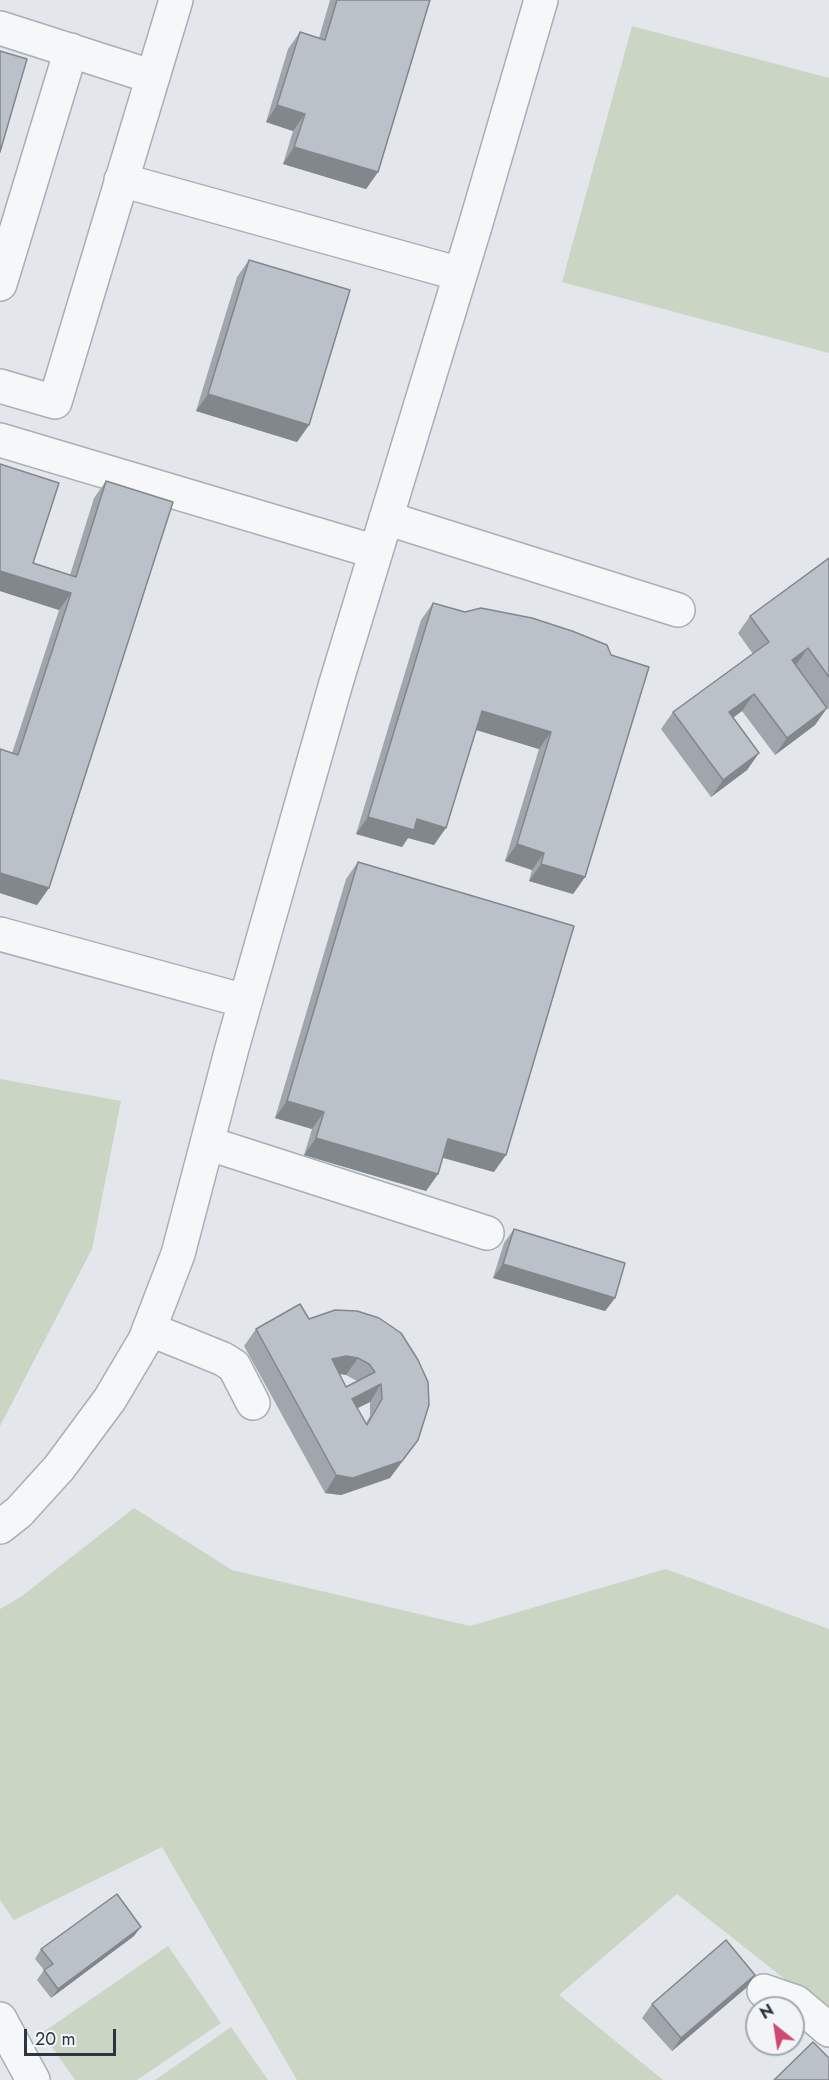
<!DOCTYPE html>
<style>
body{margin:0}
#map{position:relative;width:829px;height:2080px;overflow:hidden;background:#e3e7eb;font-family:Jost,sans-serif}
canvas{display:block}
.north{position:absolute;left:745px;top:1996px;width:60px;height:60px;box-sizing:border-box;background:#f2f5f8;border:2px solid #a2a9b0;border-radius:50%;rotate:330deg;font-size:16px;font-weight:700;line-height:24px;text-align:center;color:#2a3743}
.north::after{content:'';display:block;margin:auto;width:21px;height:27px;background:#ce496f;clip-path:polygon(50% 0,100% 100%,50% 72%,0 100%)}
.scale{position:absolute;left:24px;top:2029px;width:92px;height:27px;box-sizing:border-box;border:3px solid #2a3743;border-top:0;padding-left:8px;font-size:18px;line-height:21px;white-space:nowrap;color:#2a3743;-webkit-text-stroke:4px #f2f5f8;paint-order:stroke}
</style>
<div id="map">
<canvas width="829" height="2080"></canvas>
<div class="north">N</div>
<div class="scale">20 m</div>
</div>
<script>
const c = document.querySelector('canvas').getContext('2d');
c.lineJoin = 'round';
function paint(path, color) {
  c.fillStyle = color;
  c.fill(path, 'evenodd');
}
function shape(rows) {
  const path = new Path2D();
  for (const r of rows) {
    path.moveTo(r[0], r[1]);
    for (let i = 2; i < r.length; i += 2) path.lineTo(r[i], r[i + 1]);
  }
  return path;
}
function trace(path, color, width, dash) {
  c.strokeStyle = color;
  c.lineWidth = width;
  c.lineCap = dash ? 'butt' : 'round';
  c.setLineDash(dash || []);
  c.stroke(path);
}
paint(shape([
 [632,26,829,78,829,353,562,282],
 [0,1079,121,1101,92,1249,0,1426],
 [134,1508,232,1570,470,1626,666,1569,829,1629,829,2014,677,1894,559,1995,663,2080,297,2080,162,1847,14,1920,0,1900,0,1609,22,1596],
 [168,1946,221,2023,137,2080,75,2080,42,2033],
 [231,2027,268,2080,155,2080]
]), '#cad5c4');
const minor = shape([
 [0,28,153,77],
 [121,180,460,274],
 [0,284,71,50],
 [0,386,55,402,176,0],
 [0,440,376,552],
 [386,518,678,610],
 [0,934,245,1001],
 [207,1143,487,1233],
 [149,1329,223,1359,234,1366,253,1403],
 [0,1527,19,1512,59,1468,110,1399,145,1340,178,1254,232,1048,336,683,476,223,541,0],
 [764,1991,796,2002,829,2030],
 [0,2019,33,2080]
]);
trace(minor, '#a8afb5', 36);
trace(minor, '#f5f7f9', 33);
paint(shape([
 [330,0,430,0,378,172,366,189,283,164,293,131,266,122,288,49,300,32,319,38],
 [249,260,309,425,297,442,196,411,237,277],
 [0,464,33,563,70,575,94,498,106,481,49,888,37,905,0,893,0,749,12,753,59,610,0,591],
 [829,558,829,710,796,665,827,708,815,725,775,755,742,711,733,718,759,753,747,770,711,797,661,729,673,712,753,654,738,633,750,616],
 [433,603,465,612,532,618,585,877,573,894,529,881,532,870,505,861,539,749,476,730,434,845,408,838,402,847,356,834,421,620],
 [358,862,494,1172,443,1157,438,1174,426,1191,304,1155,312,1129,275,1118,346,879],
 [514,1229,615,1298,605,1311,493,1278,504,1243],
 [335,1310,418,1440,390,1478,341,1495,325,1493,244,1346,256,1329,309,1319],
 [340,1374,346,1375,357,1381,346,1387],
 [370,1402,370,1416,366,1423,357,1408],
 [134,1936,51,1998,37,1980,44,1970,35,1959,41,1949],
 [755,1975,746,1988,672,2051,642,2018,652,2004]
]), '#a0a6ac');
paint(shape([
 [277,105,305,114,293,131,266,122],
 [294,147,378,172,366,189,283,164],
 [208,394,309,425,297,442,196,411],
 [0,571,71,593,59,610,0,591],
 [808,648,796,665,792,660],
 [754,694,742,711,717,729,729,712],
 [827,708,815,725,775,755,787,738],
 [482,711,551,732,539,749,470,728],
 [759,753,747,770,711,797,723,780],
 [368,817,417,819,446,828,434,845,408,838,402,847,356,834],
 [517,844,544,853,532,870,505,861],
 [541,864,585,877,573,894,529,881],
 [0,873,49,888,37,905,0,893],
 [287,1101,324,1112,312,1129,275,1118],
 [316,1138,438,1174,426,1191,304,1155],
 [448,1139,506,1155,494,1172,436,1156],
 [503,1264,615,1298,605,1311,493,1278],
 [346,1356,358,1358,346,1375,334,1373,332,1359],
 [381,1384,370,1402,340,1417,352,1399],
 [418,1440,390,1478,341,1495,325,1493,336,1475],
 [141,1927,134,1936,51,1998,58,1989],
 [755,1975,746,1988,672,2051,681,2038]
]), '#82878c');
const building = shape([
 [337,0,430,0,378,172,294,147,305,114,277,105,300,32,325,40,337,0],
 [0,51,27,59,0,152,0,51],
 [249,260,350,290,309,425,208,394,249,260],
 [0,464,59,483,33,563,76,577,106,481,173,502,49,888,0,873,0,749,18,755,71,593,0,571,0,464],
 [829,558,829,677,808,648,792,660,827,708,787,738,754,694,729,712,759,753,723,780,673,712,769,642,750,616,829,558],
 [433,603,465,612,481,608,532,618,572,631,607,645,611,655,649,667,585,877,541,864,544,853,517,844,551,732,482,711,446,828,417,819,414,830,368,817,433,603],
 [358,862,574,926,506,1155,448,1139,438,1174,316,1138,324,1112,287,1101,358,862],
 [514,1229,625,1263,615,1298,503,1264,514,1229],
 [300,1304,309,1319,335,1310,357,1311,379,1318,401,1333,418,1360,428,1382,429,1405,418,1440,402,1461,353,1478,336,1475,256,1329,300,1304],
 [346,1356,358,1358,369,1364,375,1372,346,1387,332,1359,346,1356],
 [381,1384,382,1399,367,1425,352,1399,381,1384],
 [117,1894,141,1927,58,1989,44,1970,53,1964,41,1949,117,1894],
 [726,1940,755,1975,681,2038,652,2004,726,1940],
 [813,2042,829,2058,829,2080,774,2080,813,2042]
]);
paint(building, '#bac1c8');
trace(building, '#82878c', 1.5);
</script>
